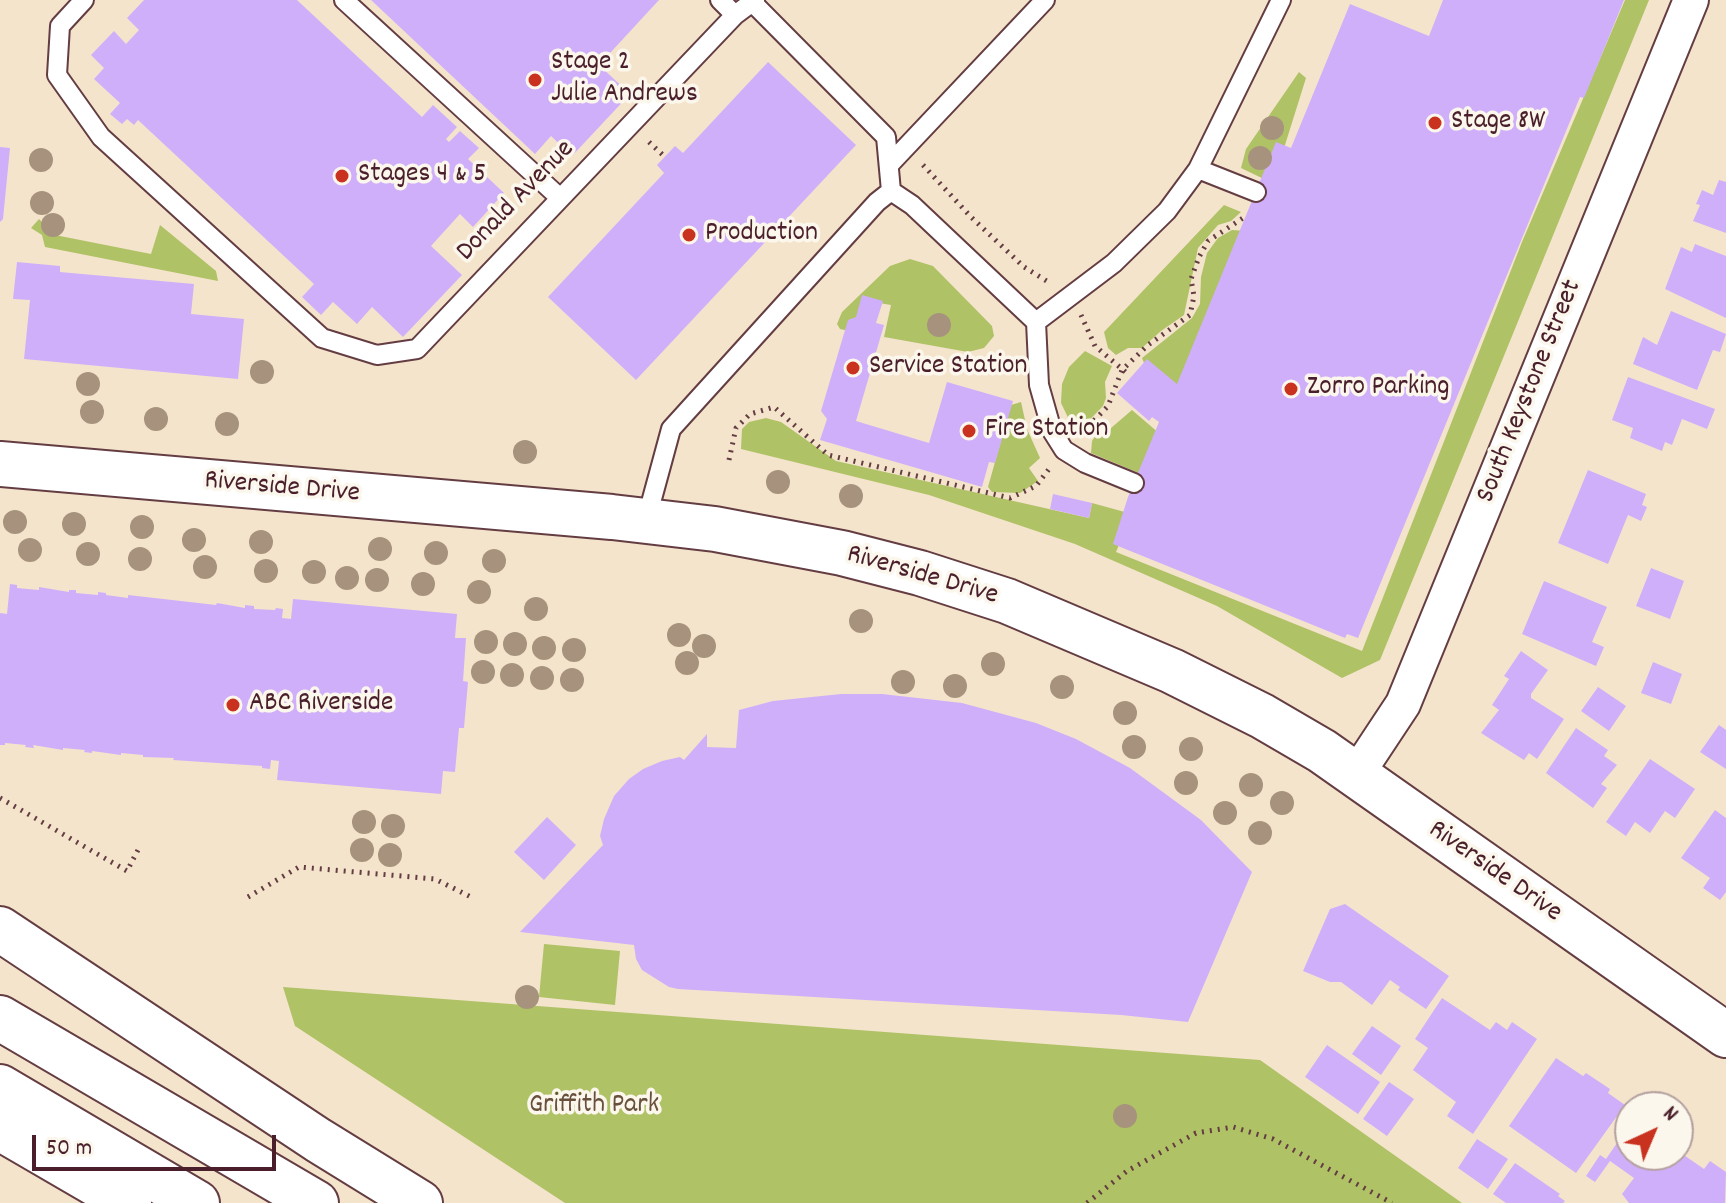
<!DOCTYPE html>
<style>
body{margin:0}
#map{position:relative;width:1726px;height:1203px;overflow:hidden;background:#f5e4cc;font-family:Dekko,sans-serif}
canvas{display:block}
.north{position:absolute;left:1614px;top:1091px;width:80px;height:80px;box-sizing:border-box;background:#fbf7ec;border:2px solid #b4a19f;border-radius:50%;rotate:44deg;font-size:22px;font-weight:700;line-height:32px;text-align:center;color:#4a1f2b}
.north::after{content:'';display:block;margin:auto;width:28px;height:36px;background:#c8321e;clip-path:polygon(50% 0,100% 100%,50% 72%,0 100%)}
.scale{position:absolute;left:32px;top:1135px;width:244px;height:36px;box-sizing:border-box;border:4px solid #4a1f2b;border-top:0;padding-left:10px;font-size:24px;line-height:28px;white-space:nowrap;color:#4a1f2b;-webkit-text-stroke:6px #fbf7ec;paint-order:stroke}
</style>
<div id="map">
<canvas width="1726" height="1203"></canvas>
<div class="north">N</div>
<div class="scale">50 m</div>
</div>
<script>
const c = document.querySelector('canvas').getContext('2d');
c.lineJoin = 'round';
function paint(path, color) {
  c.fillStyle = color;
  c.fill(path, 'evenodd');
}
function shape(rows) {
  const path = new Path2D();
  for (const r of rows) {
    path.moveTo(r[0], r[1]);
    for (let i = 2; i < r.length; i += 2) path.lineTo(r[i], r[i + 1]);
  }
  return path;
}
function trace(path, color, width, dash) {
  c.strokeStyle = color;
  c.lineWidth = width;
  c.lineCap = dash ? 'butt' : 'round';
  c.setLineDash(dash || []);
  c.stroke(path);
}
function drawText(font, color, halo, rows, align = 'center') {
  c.font = font + ' Dekko,sans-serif';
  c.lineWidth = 7;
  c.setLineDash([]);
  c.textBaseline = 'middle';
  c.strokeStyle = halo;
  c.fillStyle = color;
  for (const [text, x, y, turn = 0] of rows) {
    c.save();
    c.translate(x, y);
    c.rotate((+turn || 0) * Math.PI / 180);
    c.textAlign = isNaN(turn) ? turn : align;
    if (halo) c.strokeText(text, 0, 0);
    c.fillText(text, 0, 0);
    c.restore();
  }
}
paint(shape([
 [1625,0,1649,0,1380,660,1342,678,1217,606,1075,544,929,495,741,449,742,429,749,422,766,418,781,422,836,461,1089,518,1092,503,1132,514,1116,552,1362,651,1522,242],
 [1299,72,1306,78,1285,145,1268,181,1241,168,1246,149],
 [1224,205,1241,212,1231,221,1218,225,1198,248,1184,315,1161,331,1142,348,1128,348,1116,355,1108,348,1104,332],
 [39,219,55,235,151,254,160,225,216,271,218,281,45,247,42,235,31,228],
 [1232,230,1247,231,1175,395,1146,368,1142,358,1192,318,1200,304,1201,277,1207,253,1218,238],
 [910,259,933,266,992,326,994,336,984,348,968,352,884,337,891,305,867,301,849,331,840,329,837,324,842,312,890,266],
 [1085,351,1112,366,1105,382,1106,398,1103,406,1076,434,1061,403,1062,384,1069,367],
 [1021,402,1027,429,1040,458,1029,468,1038,481,1020,493,992,492,988,487,1011,405],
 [1132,410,1160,434,1146,476,1091,453,1092,441,1098,432,1104,434],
 [544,944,620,951,615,1005,539,997],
 [283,987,1260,1060,1462,1203,565,1203,295,1026]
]), '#afc266');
paint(shape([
 [144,0,297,0,422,117,433,105,457,127,446,139,449,142,460,131,479,148,468,159,504,193,473,227,460,214,431,246,462,275,403,337,372,307,357,324,333,302,321,315,302,297,314,284,138,120,134,125,127,119,122,124,110,114,120,103,94,79,104,68,91,55,114,31,126,44,139,30,127,18],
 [371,0,659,0,599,65,630,94,572,156,551,136,535,154],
 [1443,0,1624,0,1584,98,1580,97,1358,638,1347,634,1345,638,1113,544,1128,497,1159,422,1152,417,1149,421,1117,393,1147,359,1177,384,1276,142,1291,148,1350,4,1429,36],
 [768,62,856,145,636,380,548,297,664,173,657,165,675,146,683,153],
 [0,147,10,148,3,219,0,222],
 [1719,180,1726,182,1726,233,1693,221,1700,205,1696,204,1702,190,1713,195],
 [1695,244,1726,256,1726,318,1665,289,1681,247,1692,252],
 [17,262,60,266,60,272,194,284,191,314,244,319,238,379,24,359,30,300,13,299],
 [862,295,883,301,876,323,884,325,856,421,929,443,947,382,1013,401,995,463,989,462,982,487,820,440,827,419,821,411,848,320,856,317],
 [1671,311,1726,334,1720,352,1713,350,1697,390,1633,364,1643,337,1657,345],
 [1628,377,1715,409,1707,429,1682,419,1672,445,1665,442,1662,451,1630,438,1633,428,1612,420],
 [1588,470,1646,494,1642,505,1647,507,1641,521,1628,515,1608,564,1558,543],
 [1053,494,1092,503,1089,518,1050,509],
 [1651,568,1684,581,1670,619,1636,606],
 [1544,581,1607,607,1592,642,1604,647,1596,666,1522,634],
 [10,584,17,585,17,588,39,590,39,587,69,592,69,590,76,590,76,593,98,595,98,592,106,593,106,595,128,598,128,595,216,605,217,603,245,608,245,605,254,606,254,609,275,610,276,608,283,609,282,618,291,619,293,599,457,614,455,638,466,638,463,681,468,682,464,728,459,728,455,772,443,771,441,794,277,780,279,761,271,760,270,769,262,768,262,766,173,760,174,758,143,757,143,755,121,753,121,755,92,751,92,753,84,752,85,750,63,748,63,750,33,745,34,748,25,747,26,745,5,743,5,745,0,745,0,613,7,614],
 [1521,651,1548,670,1531,694,1531,698,1564,719,1537,759,1529,753,1524,760,1481,733,1499,710,1492,705,1509,679,1504,676],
 [1653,662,1682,674,1671,704,1641,693],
 [1598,687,1626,706,1609,731,1581,711],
 [841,694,882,694,962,703,1036,723,1076,739,1130,768,1201,820,1252,872,1188,1022,1121,1015,678,989,669,987,642,970,636,959,634,945,520,932,603,845,600,836,604,819,614,796,629,779,643,769,662,761,680,757,684,760,707,734,707,747,736,748,739,710,773,701],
 [1719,725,1726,730,1726,769,1700,752],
 [1576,728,1608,750,1604,756,1617,765,1601,784,1607,788,1593,808,1546,773],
 [1650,759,1695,789,1675,818,1665,811,1650,833,1635,822,1626,836,1606,822],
 [1715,810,1726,818,1726,892,1720,900,1703,888,1710,878,1681,858],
 [547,817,576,845,544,880,514,852],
 [1345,904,1449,976,1426,1009,1398,990,1400,987,1390,980,1372,1005,1341,982,1330,982,1303,971,1330,909],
 [1442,998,1490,1030,1496,1022,1507,1030,1512,1022,1537,1039,1473,1134,1447,1116,1456,1102,1413,1070,1428,1048,1415,1039],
 [1372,1026,1401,1046,1381,1075,1352,1054],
 [1327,1045,1380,1082,1358,1114,1305,1077],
 [1556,1058,1583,1076,1586,1073,1610,1089,1608,1093,1625,1105,1576,1173,1509,1126],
 [1389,1082,1414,1099,1387,1136,1363,1119],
 [1630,1124,1630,1155,1678,1155,1678,1151,1704,1169,1710,1161,1726,1172,1725,1203,1629,1203,1622,1194,1634,1178,1610,1161,1595,1182,1586,1176,1600,1155,1606,1159],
 [1477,1139,1508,1159,1488,1189,1458,1168],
 [1515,1163,1560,1194,1558,1196,1565,1201,1563,1203,1506,1203,1493,1194]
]), '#d0affa');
const service = shape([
 [84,0,60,26,57,75,101,137,322,338,377,355,417,349,735,15,755,0],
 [344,0,559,197],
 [720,0,735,15],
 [753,3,886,137,891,191],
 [889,165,1045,0],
 [1198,169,1256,192],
 [1036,322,1114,263,1167,211,1198,169,1281,0],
 [646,521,671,429,877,202,891,191,912,205,1036,322,1039,385,1052,431,1064,450,1085,463,1134,483]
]);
const minor = shape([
 [1356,775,1403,704,1691,0]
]);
const secondary = shape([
 [0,464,612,517,715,529,842,553,920,573,1007,601,1172,671,1262,716,1322,751,1726,1035]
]);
const motorway = shape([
 [0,929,318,1140,420,1203],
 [0,1018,316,1203],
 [0,1087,197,1203],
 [0,1128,129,1203]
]);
trace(service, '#643d43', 22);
trace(minor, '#643d43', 38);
trace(secondary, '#643d43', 48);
trace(motorway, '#643d43', 48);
trace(shape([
 [649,142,665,157],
 [923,165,971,217,1024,267,1050,283],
 [1081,315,1095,346,1129,375],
 [1083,432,1108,406,1122,370,1148,345,1190,315,1194,296,1191,279,1199,257,1208,241,1243,218],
 [729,460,736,428,750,414,774,407,828,455,1010,498,1036,486,1049,469],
 [0,798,127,871,138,850],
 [248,897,299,867,435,879,473,898],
 [1087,1203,1127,1171,1196,1133,1233,1127,1273,1139,1392,1203]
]), '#643d43', 5, [2, 6]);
trace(service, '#fff', 18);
trace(minor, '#fff', 34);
trace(secondary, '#fff', 44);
trace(motorway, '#fff', 44);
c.fillStyle = '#a7937d';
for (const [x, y] of [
 [1272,128],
 [1260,158],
 [41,160],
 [42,203],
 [53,225],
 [939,325],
 [262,372],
 [88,384],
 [92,412],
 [156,419],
 [227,424],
 [525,452],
 [778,482],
 [851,496],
 [15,522],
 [74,524],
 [142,527],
 [194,540],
 [261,542],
 [380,549],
 [30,550],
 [436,553],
 [88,554],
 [140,559],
 [494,561],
 [205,567],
 [266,571],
 [314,572],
 [347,578],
 [377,580],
 [423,584],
 [479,592],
 [536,609],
 [861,621],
 [679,635],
 [486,642],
 [515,644],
 [704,646],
 [544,648],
 [574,650],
 [687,663],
 [993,664],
 [483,672],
 [512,675],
 [542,678],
 [572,680],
 [903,682],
 [955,686],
 [1062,687],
 [1125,713],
 [1134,747],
 [1191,749],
 [1186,783],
 [1251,785],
 [1282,803],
 [1225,813],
 [364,822],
 [393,826],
 [1260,833],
 [362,850],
 [390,855],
 [527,997],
 [1125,1116]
]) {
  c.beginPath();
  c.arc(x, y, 12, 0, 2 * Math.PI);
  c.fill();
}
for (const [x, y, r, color] of [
 [535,80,8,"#c8321e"],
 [1435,123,8,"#c8321e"],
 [342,176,8,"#c8321e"],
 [689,235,8,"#c8321e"],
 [853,368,8,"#c8321e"],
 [1291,389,8,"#c8321e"],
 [969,431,8,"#c8321e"],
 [233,705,8,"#c8321e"]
]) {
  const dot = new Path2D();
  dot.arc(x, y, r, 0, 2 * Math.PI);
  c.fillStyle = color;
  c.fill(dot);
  trace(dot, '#fbf7ec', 3);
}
drawText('28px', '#4a1f2b', '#fbf7ec', [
 ["Stage 2",551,64],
 ["Julie Andrews",551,96],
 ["Stage 8W",1451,123],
 ["Stages 4 & 5",358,176],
 ["Production",705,235],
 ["Service Station",869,368],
 ["Zorro Parking",1307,389],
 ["Fire Station",985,431],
 ["ABC Riverside",249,705]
], 'left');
drawText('28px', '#4a1f2b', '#fbf7ec', [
 ["Donald Avenue",517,202,-46],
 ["South Keystone Street",1531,392,-68],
 ["Riverside Drive",282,489,5],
 ["Riverside Drive",922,577,16],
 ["Riverside Drive",1494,873,35]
]);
drawText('28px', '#68503d', '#fbf7ec', [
 ["Griffith Park",594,1107]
]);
</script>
